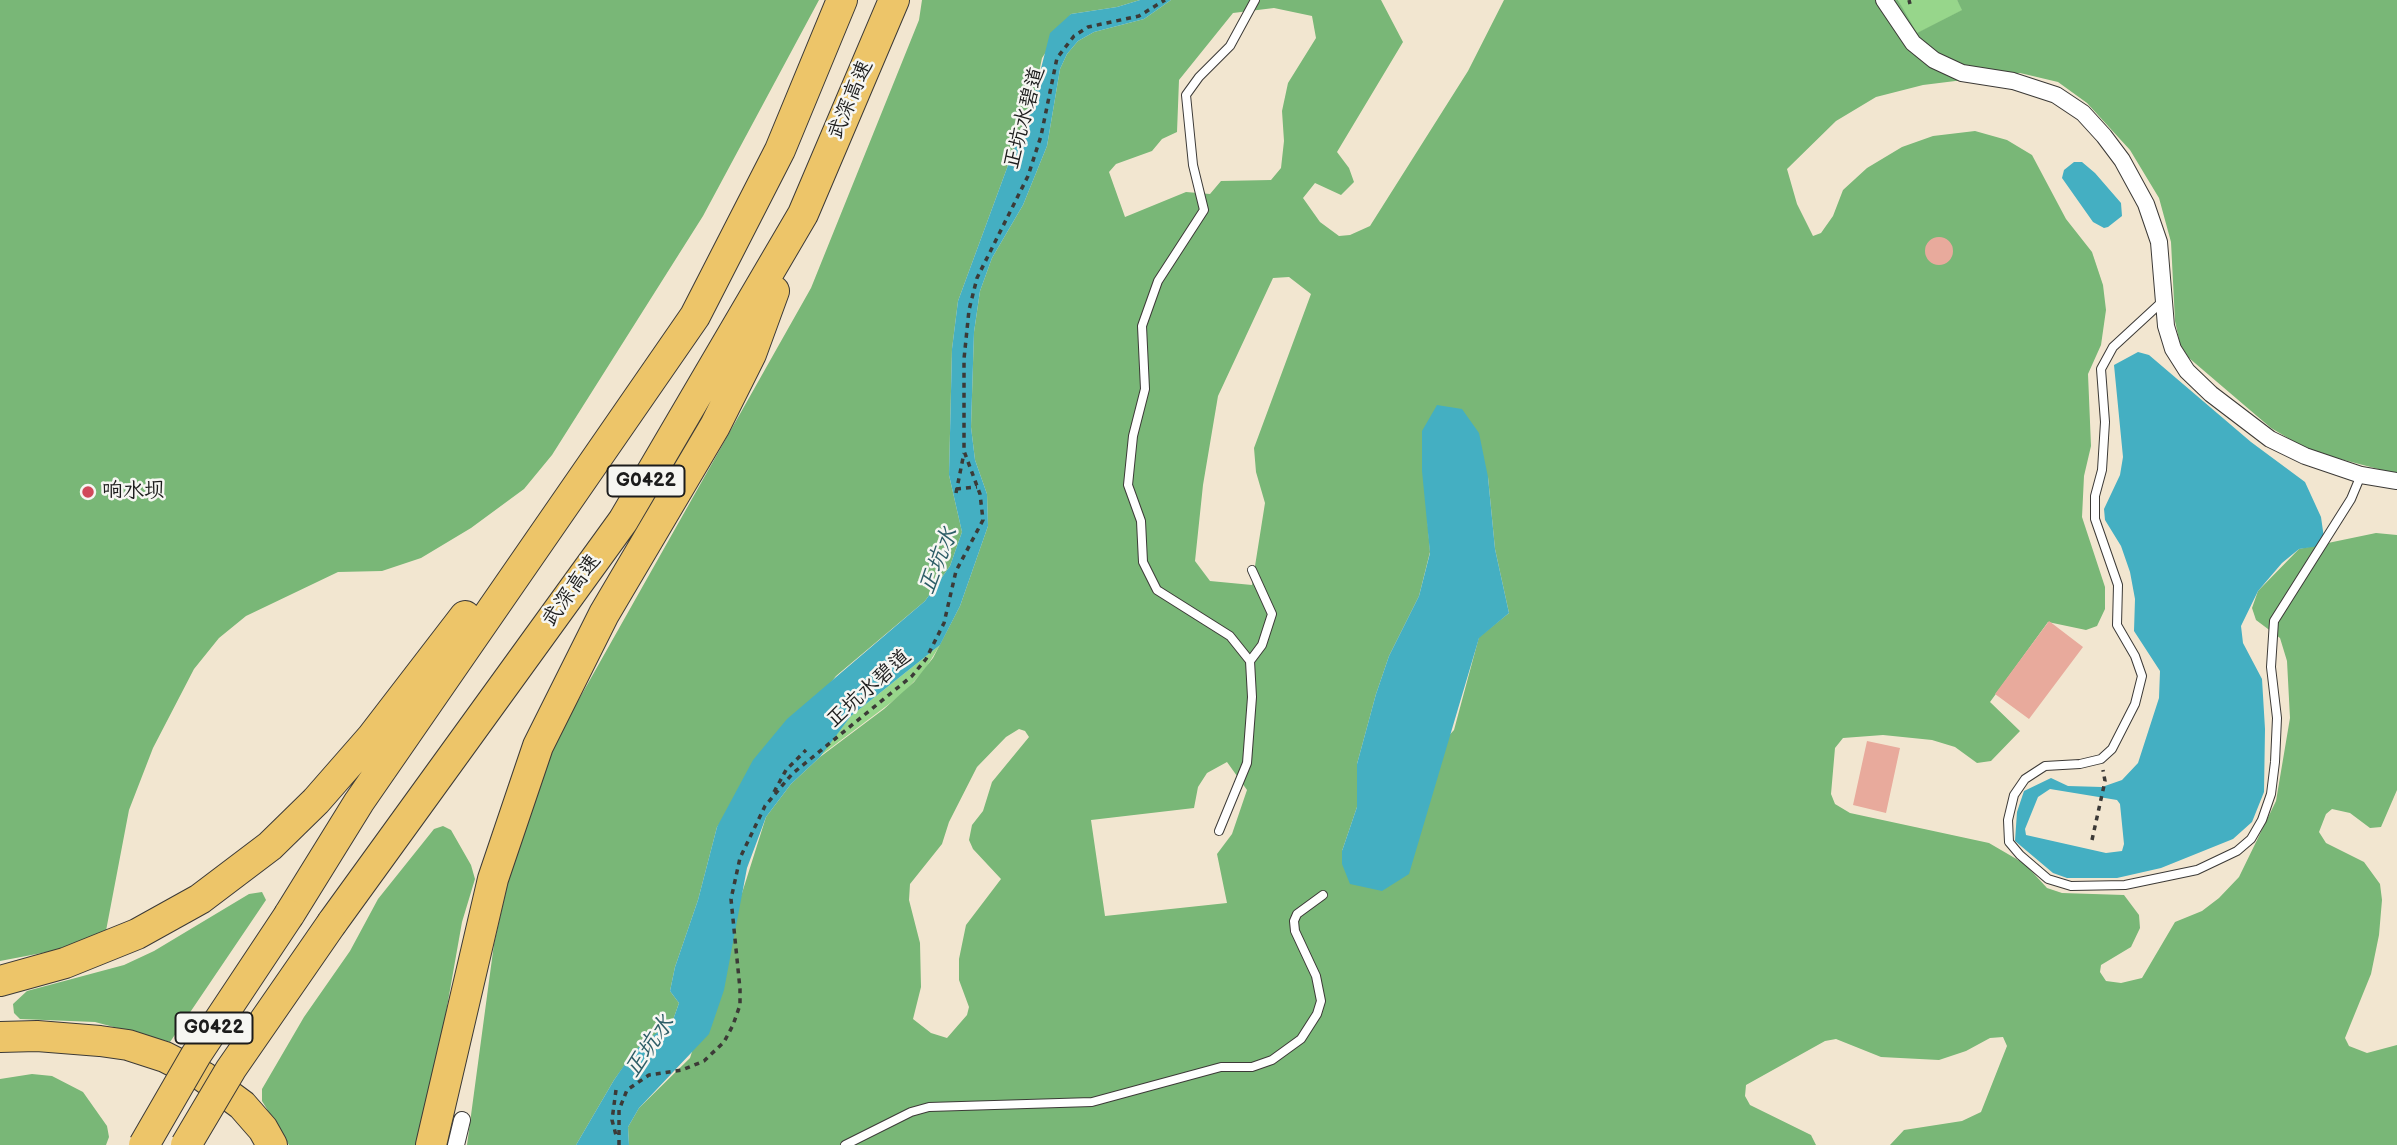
<!DOCTYPE html>
<meta charset="utf-8">
<style>
body{margin:0}
canvas{display:block;background:#f2e6d0}
</style>
<canvas width="2397" height="1145"></canvas>
<script>
const c = document.querySelector('canvas').getContext('2d');
c.lineJoin = 'round';
function paint(path, color) {
  c.fillStyle = color;
  c.fill(path, 'evenodd');
}
function shape(rows) {
  const path = new Path2D();
  for (const r of rows) {
    if (r.length === 3) {
      path.moveTo(r[0] + r[2], r[1]);
      path.arc(r[0], r[1], r[2], 0, 2 * Math.PI);
      continue;
    }
    path.moveTo(r[0], r[1]);
    for (let i = 2; i < r.length; i += 2) path.lineTo(r[i], r[i + 1]);
  }
  return path;
}
function trace(path, color, width, dash) {
  c.strokeStyle = color;
  c.lineWidth = width;
  c.lineCap = dash ? 'butt' : 'round';
  c.setLineDash(dash || []);
  c.stroke(path);
}
function drawText(font, color, halo, rows, align = 'center') {
  c.font = font + ' "Balsamiq Sans","LXGW WenKai TC",sans-serif';
  c.lineWidth = 5;
  c.setLineDash([]);
  c.textBaseline = 'middle';
  c.strokeStyle = halo;
  c.fillStyle = color;
  for (const [text, x, y, turn = 0] of rows) {
    c.save();
    c.translate(x, y);
    c.rotate((+turn || 0) * Math.PI / 180);
    c.textAlign = isNaN(turn) ? turn : align;
    if (halo) c.strokeText(text, 0, 0);
    c.fillText(text, 0, 0);
    c.restore();
  }
}
paint(shape([
 [1898,0,1957,0,1963,10,1916,34],
 [940,645,924,671,901,695,820,756,851,716]
]), '#97d68b');
paint(shape([
 [0,0,819,0,703,216,552,455,524,489,471,528,421,558,382,571,338,572,246,616,219,638,194,669,153,748,129,810,105,936,94,943,0,961],
 [922,0,1140,0,1117,7,1071,14,1042,58,1035,92,958,301,952,349,949,475,962,532,950,566,925,601,836,676,717,827,698,900,675,967,670,991,679,1003,673,1020,634,1052,614,1080,576,1145,467,1145,494,944,520,830,543,763,811,288,919,20],
 [1171,0,1381,0,1403,42,1337,152,1349,168,1354,182,1341,195,1315,183,1303,198,1320,222,1339,236,1350,235,1370,226,1468,71,1504,0,1898,0,1917,33,1962,10,1957,0,2397,0,2397,474,2310,451,2271,428,2189,358,2180,344,2175,321,2171,242,2159,198,2130,150,2087,103,2058,82,2020,73,1923,85,1876,97,1836,121,1787,169,1797,204,1813,236,1821,233,1833,216,1843,190,1867,168,1902,147,1933,136,1975,131,2007,140,2032,155,2066,219,2092,252,2103,285,2106,310,2101,345,2088,374,2091,446,2084,476,2082,517,2105,587,2105,609,2097,626,2086,630,2048,622,1990,702,2020,731,1991,761,1977,763,1955,747,1932,740,1883,735,1843,738,1835,748,1831,794,1835,804,1850,813,1989,843,2025,864,2047,888,2062,893,2124,895,2139,915,2140,928,2131,947,2101,965,2100,972,2106,981,2121,983,2142,978,2175,922,2202,911,2219,898,2239,877,2276,801,2290,718,2287,661,2280,638,2256,620,2252,608,2258,591,2299,549,2376,533,2397,535,2397,790,2381,827,2370,828,2350,813,2332,809,2326,814,2319,832,2326,843,2364,862,2380,884,2382,900,2379,935,2371,974,2345,1038,2349,1046,2367,1053,2397,1045,2397,1145,1890,1145,1904,1130,1962,1121,1981,1112,2007,1046,2003,1037,1990,1038,1966,1051,1939,1060,1881,1057,1836,1039,1825,1041,1746,1085,1745,1096,1750,1105,1811,1135,1816,1145,629,1145,628,1127,639,1108,690,1058,766,817,791,784,820,757,884,709,914,682,933,658,960,606,988,526,987,494,975,460,971,427,974,332,980,291,992,258,1023,205,1047,146,1060,69,1067,54,1078,41,1094,32,1144,19],
 [1274,8,1312,16,1316,38,1288,83,1282,111,1284,141,1281,168,1271,180,1221,181,1210,194,1186,192,1125,217,1109,172,1116,164,1152,151,1162,139,1177,132,1179,80,1233,13],
 [1289,277,1311,294,1254,448,1256,472,1265,503,1252,585,1210,581,1195,561,1203,485,1218,396,1273,278],
 [1488,477,1495,549,1509,613,1479,637,1454,730,1342,851,1357,807,1357,764,1376,694,1389,656,1419,596,1430,552,1427,515],
 [1019,729,1025,731,1029,737,992,782,983,811,972,825,969,840,973,849,1001,879,966,925,959,959,959,980,969,1007,967,1015,947,1038,931,1033,913,1019,921,987,920,943,909,900,910,884,942,844,949,822,977,767,1006,737],
 [1227,762,1247,790,1232,834,1217,854,1227,903,1105,916,1091,820,1194,808,1198,787,1207,773],
 [443,826,451,830,471,865,475,879,462,922,436,1069,416,1145,289,1145,262,1101,262,1089,304,1017,350,951,378,899,434,829],
 [262,892,266,900,170,1042,95,1022,20,1019,14,1013,13,1004,27,991,124,965,154,951,249,894],
 [32,1074,52,1076,83,1092,107,1126,109,1137,106,1145,0,1145,0,1079]
]), '#79b777');
paint(shape([
 [1140,0,1171,0,1144,19,1094,32,1078,41,1067,54,1060,69,1047,146,1023,205,992,258,980,291,974,332,971,427,975,460,987,494,988,526,960,606,940,645,851,716,820,757,791,784,766,817,747,868,724,990,709,1034,639,1108,628,1127,629,1145,576,1145,614,1080,634,1051,673,1020,679,1003,670,991,675,967,698,900,717,827,753,760,787,719,925,601,950,566,962,532,949,475,952,349,958,301,1035,92,1050,33,1071,14,1117,7],
 [2074,162,2082,162,2095,173,2121,203,2122,216,2108,227,2104,228,2093,222,2062,178,2064,170],
 [2138,352,2149,355,2251,442,2305,482,2321,517,2324,538,2319,546,2299,549,2282,563,2258,591,2241,626,2243,643,2262,679,2265,729,2264,792,2252,822,2233,839,2161,868,2117,878,2067,878,2053,873,2015,841,2017,812,2024,791,2051,778,2068,786,2102,787,2122,780,2138,763,2159,698,2160,671,2134,631,2135,599,2130,572,2121,546,2105,520,2104,509,2120,475,2123,457,2114,365],
 [2050,789,2117,800,2120,804,2124,844,2122,851,2106,853,2026,835,2025,829,2038,797],
 [1437,405,1462,409,1479,433,1488,477,1495,549,1509,613,1479,638,1409,874,1382,891,1350,884,1342,864,1342,851,1357,807,1357,764,1376,694,1389,656,1419,596,1430,553,1422,471,1422,431]
]), '#44afc2');
paint(shape([
 [1939,251,14],
 [2049,621,2083,647,2029,719,1995,694],
 [1867,741,1900,748,1886,813,1853,805]
]), '#e8aa9c');
const lane = shape([
 [2164,300,2113,347,2101,369,2105,422,2102,470,2095,496,2095,519,2118,585,2117,625,2135,656,2142,676,2135,704,2112,749,2101,759,2080,764,2045,766,2025,779,2014,795,2008,820,2009,842,2020,855,2048,879,2071,886,2125,885,2197,870,2237,851,2251,839,2262,820,2271,794,2275,762,2277,718,2271,667,2274,621,2351,499,2361,475],
 [1250,661,1262,645,1272,614,1252,570],
 [1219,831,1247,763,1252,697,1250,661,1230,636,1157,590,1143,562,1141,521,1128,485,1133,436,1145,389,1142,326,1158,281,1204,210,1193,165,1186,95,1199,77,1230,46,1255,0],
 [845,1145,911,1112,929,1107,1092,1102,1221,1067,1252,1067,1272,1060,1301,1039,1317,1014,1321,1001,1316,976,1295,931,1294,921,1297,914,1323,895]
]);
const street = shape([
 [1884,0,1913,43,1934,60,1962,73,2013,81,2056,95,2083,113,2104,136,2122,160,2146,204,2159,242,2166,326,2173,349,2187,371,2211,394,2270,439,2305,456,2361,475,2397,481],
 [456,1145,462,1120]
]);
const highway = shape([
 [289,915,359,802,695,316,780,150,842,0],
 [332,923,623,521,803,214,894,0],
 [0,981,65,963,137,934,200,899,270,846,316,801,372,737,465,616],
 [0,1037,37,1036,100,1041,128,1045,165,1057,204,1077,242,1105,263,1129,272,1145],
 [431,1145,493,879,538,746,604,614,715,426,751,354,774,291]
]);
trace(lane, '#3c3a37', 10);
trace(street, '#3c3a37', 18);
trace(highway, '#3c3a37', 32);
trace(shape([
 [1909,0,1910,4],
 [956,489,977,487],
 [956,493,964,453],
 [774,792,786,770,806,750],
 [2092,840,2105,781,2103,770],
 [616,1090,612,1120,617,1139],
 [619,1145,619,1110,627,1090,649,1075,682,1070,704,1061,724,1042,733,1025,740,1005,740,989,731,899,740,858,765,806,792,774,912,676,926,659,944,623,956,571,983,520,980,494,964,451,964,359,969,310,977,278,1028,176,1041,136,1057,58,1074,36,1088,27,1139,16,1165,0]
]), '#3c3a37', 3.5, [5, 5]);
trace(lane, '#fff', 8);
trace(street, '#fff', 16);
trace(highway, '#edc569', 30);
const highwayBridge = shape([
 [144,1145,196,1055,289,915],
 [186,1145,231,1069,332,923]
]);
trace(highwayBridge, '#3c3a37', 32, []);
trace(highwayBridge, '#edc569', 30);
for (const [x, y, r, color] of [
 [88,492,7,"#d1495b"]
]) {
  const dot = new Path2D();
  dot.arc(x, y, r, 0, 2 * Math.PI);
  c.fillStyle = color;
  c.fill(dot);
  trace(dot, '#f6f6f2', 2.5);
}
for (const [x, y, w] of [
 [646,481,77],
 [214,1028,77]
]) {
  const box = new Path2D();
  box.roundRect(x - w / 2, y - 15.5, w, 31, 5);
  c.fillStyle = '#f6f6f2';
  c.fill(box);
  trace(box, '#1c1c1c', 2);
}
drawText('bold 19px', '#1c1c1c', null, [
 ["G0422",646,481],
 ["G0422",214,1028]
]);
drawText('21px', '#1c1c1c', '#f6f6f2', [
 ["武深高速",851,100,-67],
 ["正坑水碧道",1025,118,-75],
 ["武深高速",572,591,-54],
 ["正坑水碧道",869,689,-42]
]);
drawText('21px', '#1c1c1c', '#f6f6f2', [
 ["响水坝",102,492]
], 'left');
drawText('italic 23px', '#2e5e67', '#f6f6f2', [
 ["正坑水",939,561,-68],
 ["正坑水",650,1047,-55]
]);
</script>
